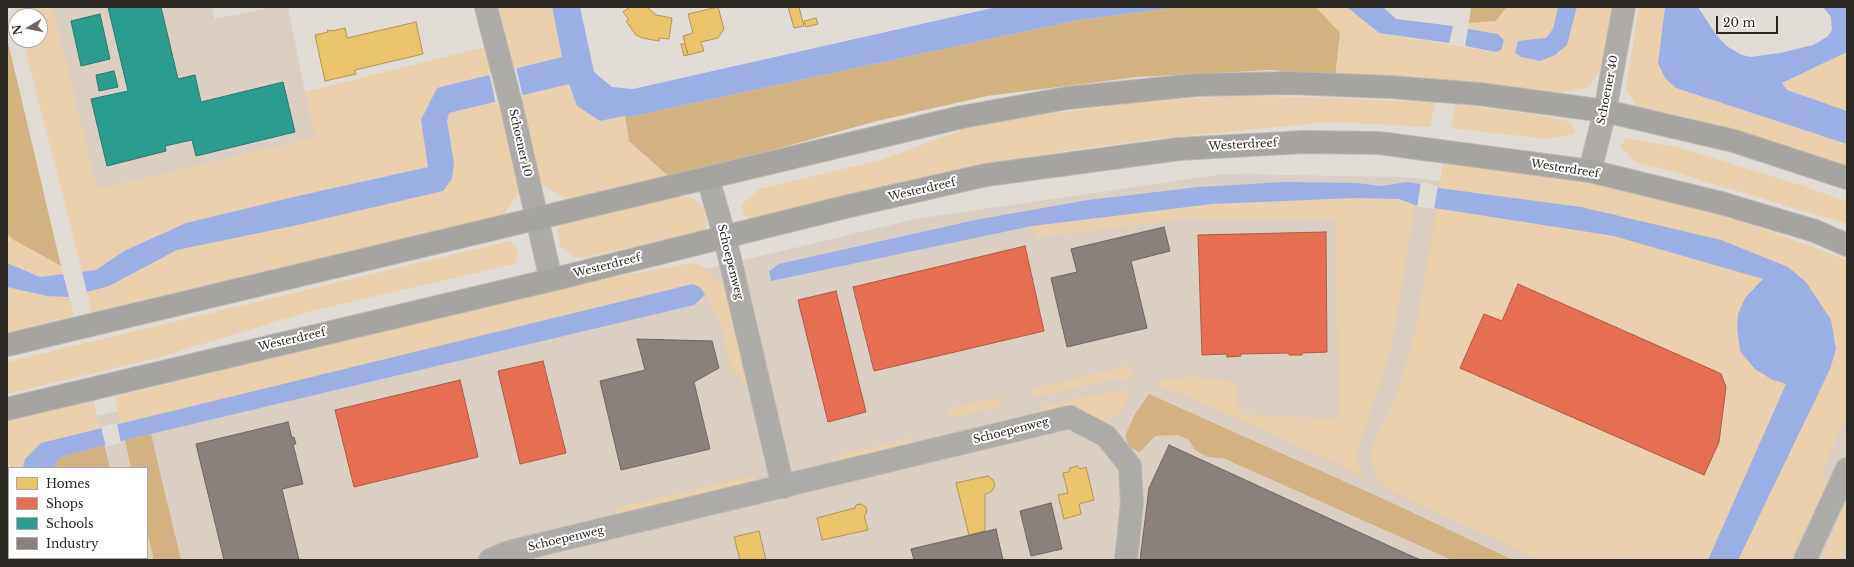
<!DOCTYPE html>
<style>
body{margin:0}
#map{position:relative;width:1854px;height:567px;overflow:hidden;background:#e2dcd6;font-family:"Libre Baskerville",serif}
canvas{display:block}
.frame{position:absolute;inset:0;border:8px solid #2b2722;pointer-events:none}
.legend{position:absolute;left:8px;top:467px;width:140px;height:92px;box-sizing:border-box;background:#fff;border:1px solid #aaa9a7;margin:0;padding:5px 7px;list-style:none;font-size:12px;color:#2b2722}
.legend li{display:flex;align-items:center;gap:8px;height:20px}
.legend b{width:20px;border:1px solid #aaa9a7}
.north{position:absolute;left:8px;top:8px;width:40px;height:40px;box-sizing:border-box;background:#fff;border:1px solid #aaa9a7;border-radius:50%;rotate:260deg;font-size:11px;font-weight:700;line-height:16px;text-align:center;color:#2b2722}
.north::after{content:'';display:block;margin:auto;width:14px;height:18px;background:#6b6661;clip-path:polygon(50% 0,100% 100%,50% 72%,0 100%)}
.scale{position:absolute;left:1716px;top:16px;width:62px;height:18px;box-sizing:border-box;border:2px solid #2b2722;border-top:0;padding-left:5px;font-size:12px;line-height:14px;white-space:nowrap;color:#2b2722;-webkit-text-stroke:3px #fff;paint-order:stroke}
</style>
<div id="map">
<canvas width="1854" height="567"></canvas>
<div class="frame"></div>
<ul class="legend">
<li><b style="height:11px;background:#e9c46a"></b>Homes</li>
<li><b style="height:11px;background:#e76f51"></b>Shops</li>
<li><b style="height:11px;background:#2a9d8f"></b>Schools</li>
<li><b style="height:11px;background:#8a817c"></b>Industry</li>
</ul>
<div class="north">N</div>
<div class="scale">20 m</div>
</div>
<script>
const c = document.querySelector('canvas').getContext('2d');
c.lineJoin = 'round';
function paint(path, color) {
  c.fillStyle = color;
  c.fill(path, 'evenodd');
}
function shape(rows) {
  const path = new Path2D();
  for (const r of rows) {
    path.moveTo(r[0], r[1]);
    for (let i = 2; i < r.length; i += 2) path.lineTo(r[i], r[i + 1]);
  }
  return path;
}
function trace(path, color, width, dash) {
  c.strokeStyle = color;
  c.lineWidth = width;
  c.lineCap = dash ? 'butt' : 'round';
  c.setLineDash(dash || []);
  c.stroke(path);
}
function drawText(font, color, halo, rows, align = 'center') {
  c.font = font + ' "Libre Baskerville",serif';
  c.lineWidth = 4;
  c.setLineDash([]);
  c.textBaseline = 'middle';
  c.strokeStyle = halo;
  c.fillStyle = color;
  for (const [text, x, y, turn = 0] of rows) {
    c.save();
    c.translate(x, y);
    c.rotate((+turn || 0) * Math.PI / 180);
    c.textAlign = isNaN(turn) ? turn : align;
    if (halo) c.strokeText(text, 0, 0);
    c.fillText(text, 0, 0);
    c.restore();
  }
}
paint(shape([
 [52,7,212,7,215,19,275,7,288,7,305,92,316,137,97,190],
 [1224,174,1404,177,1579,197,1847,270,1847,560,7,560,7,435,88,418,915,219],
 [9,468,147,468,147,558,9,558]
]), '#dacfc2');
paint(shape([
 [15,7,52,7,97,190,316,137,305,92,485,47,492,75,421,120,428,167,302,195,124,251,96,270,82,272,23,40,40,40,40,16,17,16],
 [499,7,552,7,562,57,513,69],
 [1316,7,1347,7,1379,33,1496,52,1504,40,1498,34,1468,29,1469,23,1496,21,1507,7,1558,7,1553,29,1546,38,1518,42,1567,45,1577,7,1615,7,1605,64,1587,88,1551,94,1335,77,1340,33],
 [1639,7,1665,7,1658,63,1676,88,1847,144,1847,168,1831,161,1684,116,1639,109,1626,89],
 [1847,52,1847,111,1786,90,1782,83],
 [569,84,577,106,600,121,625,116,629,141,668,176,569,200,539,183,520,96],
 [1238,96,1306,97,1435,102,1430,127,1329,122,1155,139,1064,151,971,168,755,219,744,216,741,205,760,189,884,159,964,129,1033,116,1109,106,1161,100],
 [499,101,520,191,503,215,91,312,87,292,109,286,177,250,293,226,454,163,447,121,449,113],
 [1455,104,1532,114,1568,121,1576,131,1571,135,1548,139,1451,128],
 [1627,138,1680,148,1807,187,1847,202,1847,224,1657,167,1636,163,1620,146],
 [1443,163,1586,181,1728,216,1847,260,1847,416,1822,470,1827,483,1790,560,1738,560,1830,369,1836,350,1788,267,1721,240,1581,207,1439,188],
 [684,196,695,199,705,210,707,226,703,231,581,258,572,256,560,246,558,229,561,225],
 [1306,198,1399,199,1415,205,1391,350,1358,451,1358,460,1364,478,1327,459,1187,396,1156,384,1159,380,1190,377,1237,382,1239,414,1339,419,1335,219,1184,219,1036,238,1032,226,1212,204],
 [1437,208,1614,236,1763,279,1745,298,1771,379,1786,384,1708,560,1636,560,1624,557,1619,560,1540,560,1396,494,1386,488,1378,481,1373,467,1371,454,1375,441,1395,401,1414,336],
 [7,233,12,239,61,266,63,274,40,277,7,263],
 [510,241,518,249,515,264,311,311,160,357,7,394,7,362],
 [693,263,705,268,722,284,736,319,750,382,744,388,739,372,732,373,719,319,701,288,693,284,121,424,115,397,586,282],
 [7,287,47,296,69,297,74,316,7,332],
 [1130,365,1133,378,1101,382,1035,397,1033,393,1035,388],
 [1126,390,1129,391,1130,397,1119,414,1108,419,1101,420,1079,407,1073,406,1051,411,1039,408,1078,398],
 [999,397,1002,406,949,418,947,409],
 [93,399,100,429,41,443,25,459,23,468,9,468,9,558,39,558,39,560,7,560,7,419],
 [915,437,905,447,842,461,836,456],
 [757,475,754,482,627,513,619,513,613,509],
 [1847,500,1847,542,1839,560,1821,560]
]), '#ead0ad');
paint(shape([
 [1182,7,1316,7,1340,33,1335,77,1272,70,1138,77,987,96,877,121,733,161,668,176,629,141,625,116,629,117,1078,20],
 [1471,7,1507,7,1496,21,1469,23],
 [7,38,61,266,12,239,7,233],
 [1149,394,1388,501,1513,560,1452,560,1223,458,1207,457,1195,450,1189,440,1177,435,1155,436,1140,452,1130,448,1125,436,1135,414],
 [151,434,168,506,181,560,154,560,147,530,147,468,131,468,125,440],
 [104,445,110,468,53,468,59,458],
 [39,558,132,558,133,560,39,560]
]), '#d3b281');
paint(shape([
 [552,7,580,7,594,72,612,87,633,89,997,7,1182,7,1078,20,629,117,624,116,600,121,577,106,569,84,449,113,447,121,454,163,452,179,443,191,293,226,177,250,109,286,87,292,82,272,96,270,124,251,186,223,302,195,428,167,421,120,437,88,562,57],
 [1347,7,1383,7,1396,19,1453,26,1449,43,1379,33],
 [1558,7,1577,7,1567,45,1555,55,1540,61,1521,57,1515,53,1518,41,1546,38,1553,29],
 [1665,7,1698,7,1717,36,1728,47,1742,55,1751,57,1780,53,1813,45,1827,37,1832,30,1831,17,1823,7,1847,7,1847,52,1782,83,1787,90,1847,111,1847,144,1676,88,1665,78,1658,63],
 [1468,29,1498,34,1504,40,1501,50,1496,52,1465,46],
 [1284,182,1356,183,1380,186,1408,182,1446,189,1581,207,1721,240,1788,267,1806,282,1831,320,1836,349,1830,369,1738,560,1708,560,1786,384,1771,379,1755,369,1740,351,1737,328,1738,314,1745,298,1763,279,1614,236,1415,205,1399,199,1354,198,1212,204,1032,226,771,281,769,271,779,264,975,220,1088,200,1199,187],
 [7,263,40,277,63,274,69,297,47,296,7,287],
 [693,284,701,288,705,295,694,305,104,445,59,458,53,468,23,468,25,459,41,443]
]), '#9bafe4');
paint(shape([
 [516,67,523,97,496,104,489,73],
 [1421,182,1438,186,1434,209,1417,207],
 [117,423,121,443,106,447,101,427]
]), '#e2dcd6');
const homes = shape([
 [630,7,647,7,656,15,672,18,669,39,659,38,659,41,642,38,636,35,626,21,629,20,623,12,630,7],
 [718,7,724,29,718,38,701,42,704,51,688,55,683,36,693,33,688,14,718,7],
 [788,7,799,7,804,26,794,28,788,7],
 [816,18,818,24,806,27,804,21,816,18],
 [416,22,423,54,355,70,356,74,325,81,315,35,328,32,327,30,331,31,330,30,332,31,345,28,347,38,416,22],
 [681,44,685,44,688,55,684,56,681,44],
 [1077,466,1080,469,1086,467,1094,500,1079,504,1081,514,1064,519,1058,495,1068,493,1063,473,1069,472,1070,468,1077,466],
 [988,476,993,480,995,486,991,492,985,494,985,531,969,535,956,483,988,476],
 [861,504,866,507,867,512,864,516,868,530,822,540,817,518,855,508,856,505,861,504],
 [759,531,766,560,740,560,734,537,759,531]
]);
paint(homes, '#e9c46a');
trace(homes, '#b09554', 1);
const shops = shape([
 [1326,232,1327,352,1302,353,1302,355,1289,355,1289,353,1240,354,1241,356,1227,357,1227,354,1202,355,1198,235,1326,232],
 [1025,246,1044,331,874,371,853,287,1025,246],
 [1518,284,1715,371,1721,374,1726,387,1719,442,1704,475,1460,368,1484,314,1502,321,1518,284],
 [836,291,866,412,828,422,798,300,836,291],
 [543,361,566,453,520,464,498,371,543,361],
 [460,380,478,457,354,487,335,410,460,380]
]);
paint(shops, '#e76f51');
trace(shops, '#af5943', 1);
const schools = shape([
 [108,7,161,7,178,79,195,75,201,102,283,82,295,132,196,156,192,140,165,146,166,151,107,166,91,99,128,91,108,7],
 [100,14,110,59,81,66,71,21,100,14],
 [114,71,118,87,99,91,96,75,114,71]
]);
paint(schools, '#2a9d8f');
trace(schools, '#2a7a6e', 1);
const industry = shape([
 [1164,227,1170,251,1131,261,1147,328,1067,347,1051,278,1077,272,1071,249,1164,227],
 [637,339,712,341,719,368,694,382,710,449,621,470,600,381,645,370,637,339],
 [288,422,292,438,294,437,296,444,293,444,303,484,282,489,299,560,224,560,196,444,288,422],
 [1169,445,1409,555,1421,560,1140,560,1149,488,1169,445],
 [1051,503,1062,549,1031,556,1020,511,1051,503],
 [996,529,1003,560,914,560,911,549,996,529]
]);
paint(industry, '#8a817c');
trace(industry, '#6e6661', 1);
const minor = shape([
 [486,7,511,104,551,280],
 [1590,171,1605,111,1624,7],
 [708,178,725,238,783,487],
 [490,560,509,552,1070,417,1106,436,1130,466,1132,503,1126,560],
 [1805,560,1847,469]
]);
const major = shape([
 [7,345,962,117,1067,98,1195,85,1289,83,1390,87,1479,94,1605,111,1734,141,1847,178],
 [7,409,551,280,845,207,986,175,1179,149,1304,142,1379,143,1590,171,1721,203,1815,231,1847,245]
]);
trace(minor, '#bdb8b3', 24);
trace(major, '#bdb8b3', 24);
trace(minor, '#adaba8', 22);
trace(major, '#a6a4a0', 22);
drawText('11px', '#2b2722', '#fff', [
 ["Schoener 40",1608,90,-79],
 ["Schoener 10",520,143,77],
 ["Westerdreef",1243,145,-3],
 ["Westerdreef",1565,169,9],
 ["Westerdreef",922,190,-13],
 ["Schoepenweg",730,262,76],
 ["Westerdreef",607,266,-14],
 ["Westerdreef",292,340,-13],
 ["Schoepenweg",1011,431,-14],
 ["Schoepenweg",566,539,-13]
]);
</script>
